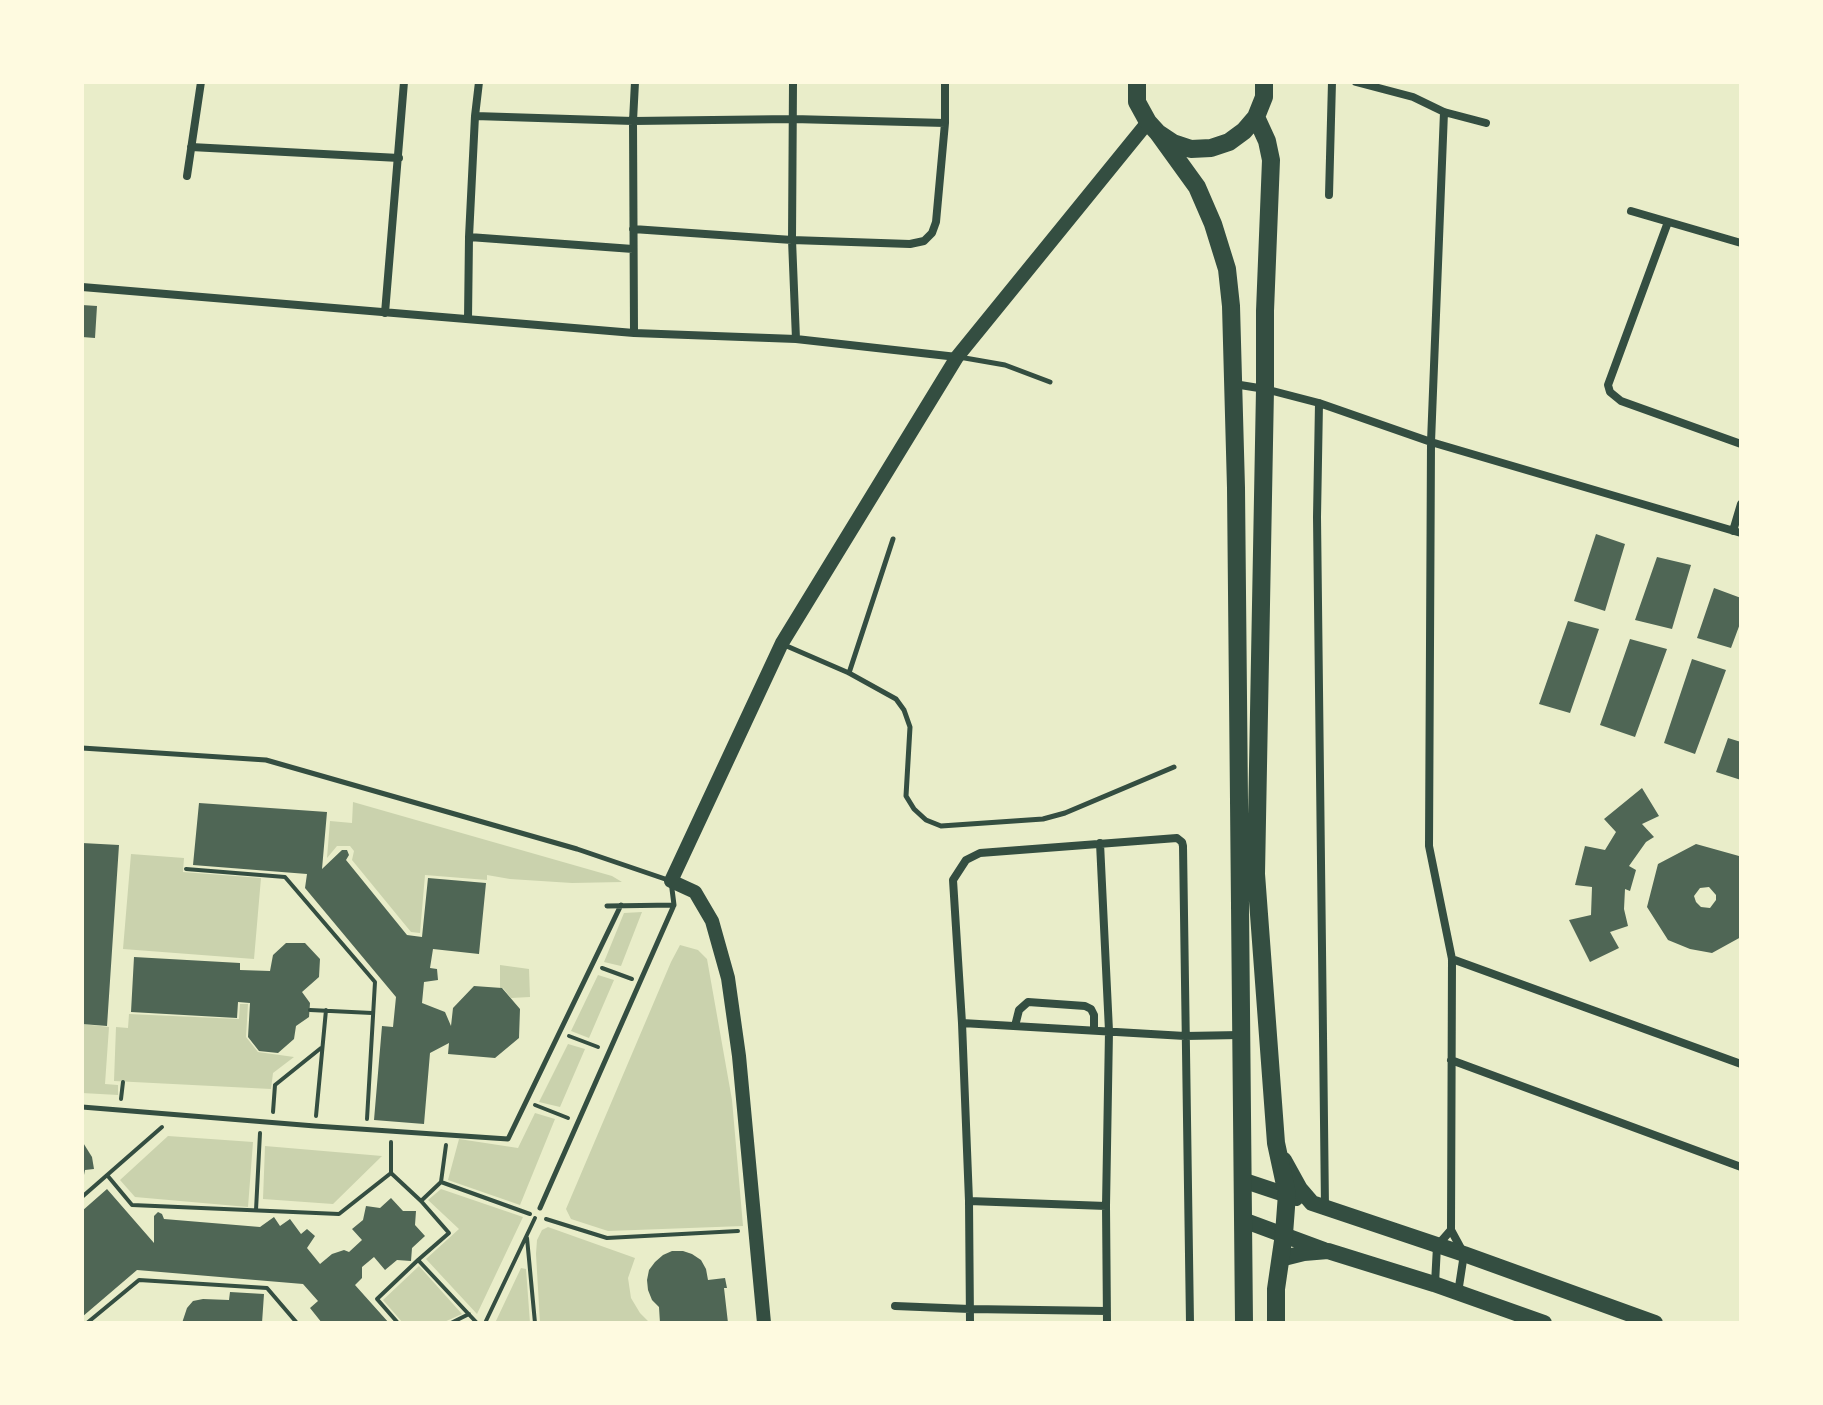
<!DOCTYPE html>
<style>
body{margin:0}
#map{position:relative;width:1823px;height:1405px;overflow:hidden;background:#e9edc9;font-family:Arial,sans-serif}
canvas{display:block}
.frame{position:absolute;inset:0;border:84px solid #fefae0;pointer-events:none}
</style>
<div id="map">
<canvas width="1823" height="1405"></canvas>
<div class="frame"></div>
</div>
<script>
const c = document.querySelector('canvas').getContext('2d');
c.lineJoin = 'round';
function paint(path, color) {
  c.fillStyle = color;
  c.fill(path, 'evenodd');
}
function shape(rows) {
  const path = new Path2D();
  for (const r of rows) {
    path.moveTo(r[0], r[1]);
    for (let i = 2; i < r.length; i += 2) path.lineTo(r[i], r[i + 1]);
  }
  return path;
}
function trace(path, color, width, dash) {
  c.strokeStyle = color;
  c.lineWidth = width;
  c.lineCap = dash ? 'butt' : 'round';
  c.setLineDash(dash || []);
  c.stroke(path);
}
paint(shape([
 [353,802,612,876,622,882,572,883,510,879,487,875,487,880,425,875,420,933,411,932,352,860,354,851,350,846,337,846,327,858,330,821,352,823],
 [131,854,184,858,183,872,261,878,254,959,123,949],
 [642,912,621,966,604,962,624,913],
 [680,945,698,950,707,959,732,1100,743,1226,608,1231,571,1219,566,1209,671,962],
 [500,965,529,969,530,997,511,998,503,988,500,988],
 [598,975,614,980,589,1038,571,1031],
 [240,1004,248,1004,246,1037,258,1052,294,1057,273,1073,271,1089,114,1081,116,1027,128,1028,129,1014,239,1019],
 [82,1024,109,1027,105,1084,118,1085,118,1095,82,1093],
 [568,1044,585,1049,560,1107,539,1102],
 [535,1113,555,1119,520,1205,448,1180,459,1139,518,1148],
 [168,1136,253,1142,248,1207,135,1197,120,1180],
 [265,1146,382,1156,333,1204,263,1199],
 [441,1189,523,1217,477,1314,426,1259,459,1229,428,1200],
 [548,1227,635,1258,628,1278,631,1298,640,1313,650,1323,540,1323,536,1254,537,1240,542,1230],
 [419,1266,462,1314,442,1323,403,1323,383,1300],
 [521,1268,526,1269,530,1323,495,1323]
]), '#cad2ad');
paint(shape([
 [82,305,97,306,95,338,82,337],
 [1596,534,1625,544,1605,611,1574,601],
 [1657,557,1691,565,1672,629,1635,620],
 [1714,588,1741,598,1741,621,1731,648,1697,638],
 [1568,621,1599,629,1570,713,1539,704],
 [1630,639,1667,649,1635,737,1600,725],
 [1692,659,1726,670,1695,754,1664,743],
 [1728,738,1741,742,1741,780,1716,772],
 [1642,788,1659,816,1642,824,1654,837,1646,842,1629,866,1636,870,1630,891,1625,889,1624,909,1628,926,1610,932,1619,948,1590,962,1569,920,1591,915,1592,887,1575,885,1585,846,1605,850,1616,832,1604,819],
 [199,803,327,812,322,869,342,850,347,850,349,855,346,860,407,935,422,937,428,878,486,883,479,954,433,949,430,968,437,969,438,980,424,982,422,1003,445,1012,451,1026,453,1008,474,986,502,988,520,1009,519,1038,495,1058,448,1054,449,1043,430,1053,424,1124,374,1120,382,1026,393,1027,396,997,305,888,307,874,193,865],
 [82,843,119,845,107,1026,82,1024],
 [1696,844,1739,856,1741,860,1741,937,1712,953,1690,949,1668,940,1647,907,1658,864],
 [1709,887,1716,895,1716,900,1710,908,1701,907,1696,902,1694,896,1700,888],
 [286,943,305,943,320,959,319,977,302,992,310,1003,309,1017,296,1026,294,1039,278,1053,259,1051,248,1037,250,1003,238,1002,237,1018,131,1012,134,957,240,963,240,970,270,971,273,955],
 [82,1141,92,1157,94,1169,85,1170,84,1175,82,1175],
 [107,1189,154,1243,154,1216,158,1212,162,1214,164,1219,260,1227,274,1217,280,1226,290,1219,301,1234,307,1229,315,1236,307,1248,320,1264,332,1254,344,1250,349,1252,362,1240,352,1229,363,1220,366,1206,380,1208,391,1198,403,1211,416,1211,415,1225,425,1236,412,1248,411,1261,397,1260,385,1270,374,1257,362,1267,362,1278,355,1285,389,1323,322,1323,310,1308,318,1301,303,1284,137,1270,82,1317,82,1211],
 [672,1251,683,1251,692,1254,701,1260,706,1269,708,1280,725,1278,727,1288,724,1288,728,1323,660,1323,659,1307,652,1300,648,1290,647,1280,649,1270,655,1262,663,1255],
 [230,1292,264,1294,262,1323,182,1323,187,1308,193,1301,203,1299,229,1300]
]), '#4f6655');
trace(shape([
 [186,869,285,877,375,982,367,1119],
 [602,968,632,979],
 [310,1010,372,1013],
 [569,1036,598,1047],
 [121,1099,123,1082],
 [535,1105,568,1118],
 [273,1112,275,1085,321,1048],
 [316,1116,326,1010],
 [391,1142,391,1173,421,1201,449,1233,418,1260,477,1323],
 [107,1175,132,1205,339,1214,391,1173],
 [441,1182,446,1145],
 [82,1197,162,1127],
 [421,1201,441,1182,530,1214],
 [256,1210,260,1133],
 [546,1219,607,1238,738,1231],
 [527,1238,535,1323],
 [87,1323,139,1280,267,1288,297,1323],
 [398,1323,377,1299,418,1260],
 [451,1323,469,1314],
 [485,1323,535,1218]
]), '#344e41', 4);
trace(shape([
 [959,357,1005,365,1050,382],
 [782,644,849,673,896,699,904,710,910,727,906,796,914,809,926,820,941,826,1043,819,1065,813,1174,767],
 [849,673,893,539],
 [82,748,266,760,577,849,671,881,674,905,540,1208],
 [607,906,674,905],
 [82,1107,315,1126,508,1139,621,905]
]), '#344e41', 5);
trace(shape([
 [793,82,792,240,796,339],
 [1356,82,1413,97,1444,112,1486,123],
 [1444,112,1431,442,1429,846,1452,959,1451,1230,1464,1254,1458,1293],
 [475,116,633,121,793,119,945,123],
 [191,147,399,158],
 [187,176,201,82],
 [1329,195,1332,82],
 [1631,211,1741,243],
 [1668,222,1608,385,1610,392,1621,401,1741,444],
 [633,229,792,240,910,244,924,241,932,233,936,222,945,123,945,82],
 [469,237,633,249],
 [82,287,634,333,796,339,957,357],
 [385,313,404,82],
 [468,319,469,237,475,116,479,82],
 [634,333,633,121,635,82],
 [1234,384,1265,389,1319,403,1431,442,1741,533],
 [1319,403,1317,517,1325,1207],
 [1733,531,1741,504],
 [1100,843,1109,1031,1106,1206,1107,1323],
 [1452,959,1741,1064],
 [962,1023,1185,1036,1240,1035],
 [1015,1026,1019,1010,1028,1002,1085,1006,1091,1009,1094,1015,1094,1030],
 [1451,1060,1741,1167],
 [969,1201,1106,1206],
 [1435,1284,1437,1246,1451,1230],
 [895,1306,970,1309,1107,1311],
 [970,1323,969,1201,962,1023,953,880,966,860,980,853,1177,838,1182,842,1183,846,1190,1323]
]), '#344e41', 8);
trace(shape([
 [764,1323,739,1056,728,978,712,921,695,892,671,881,782,643,957,357,1148,122]
]), '#344e41', 14);
trace(shape([
 [1284,1160,1300,1189,1312,1203,1464,1254,1655,1323],
 [1242,1180,1296,1198],
 [1243,1220,1324,1250],
 [1280,1259,1304,1253,1328,1251,1434,1284,1544,1323]
]), '#344e41', 16);
trace(shape([
 [1137,82,1137,102,1148,122,1158,133,1173,143,1191,149,1211,148,1229,142,1244,131,1256,117,1264,97,1264,82],
 [1256,117,1267,141,1271,160,1265,311,1265,389,1256,874,1276,1143,1287,1194,1284,1234,1276,1289,1276,1323],
 [1158,133,1197,187,1213,224,1227,269,1231,306,1236,488,1244,1323]
]), '#344e41', 18);
</script>
